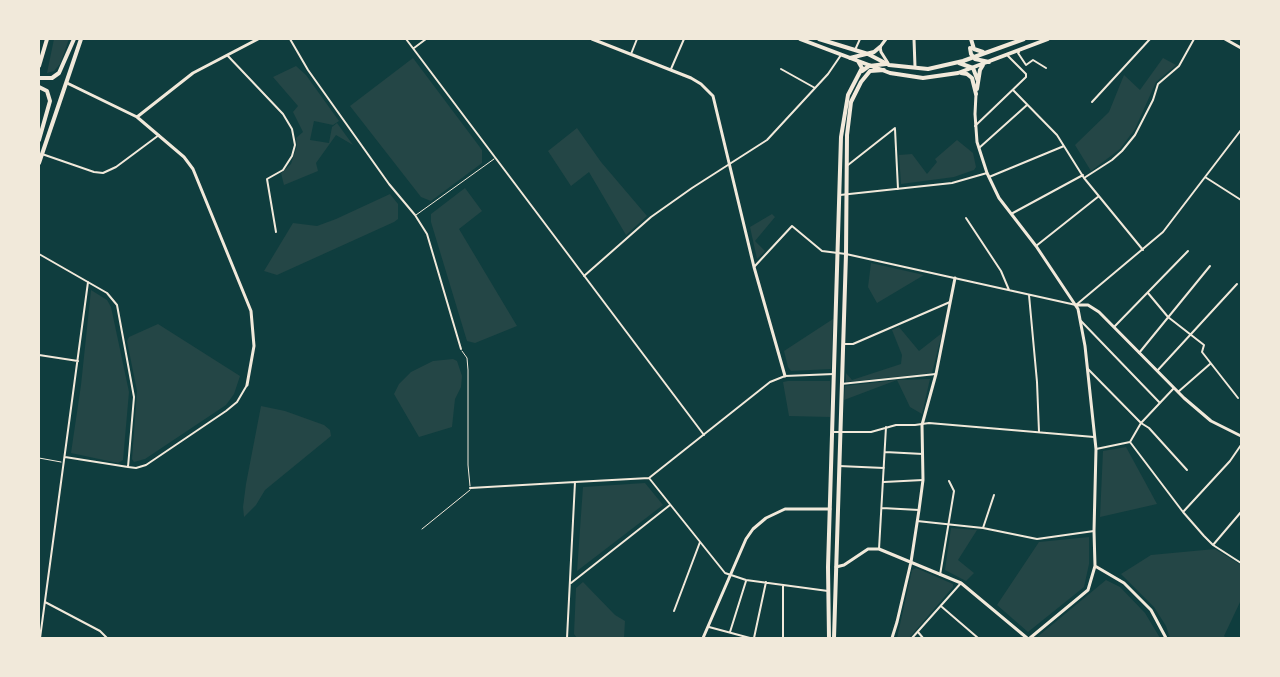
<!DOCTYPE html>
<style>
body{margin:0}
#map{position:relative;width:1280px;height:677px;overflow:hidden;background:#0f3d3e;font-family:"Golos Text",sans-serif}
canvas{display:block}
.frame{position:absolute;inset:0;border:40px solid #f1e9da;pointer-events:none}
</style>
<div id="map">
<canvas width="1280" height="677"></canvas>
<div class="frame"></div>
</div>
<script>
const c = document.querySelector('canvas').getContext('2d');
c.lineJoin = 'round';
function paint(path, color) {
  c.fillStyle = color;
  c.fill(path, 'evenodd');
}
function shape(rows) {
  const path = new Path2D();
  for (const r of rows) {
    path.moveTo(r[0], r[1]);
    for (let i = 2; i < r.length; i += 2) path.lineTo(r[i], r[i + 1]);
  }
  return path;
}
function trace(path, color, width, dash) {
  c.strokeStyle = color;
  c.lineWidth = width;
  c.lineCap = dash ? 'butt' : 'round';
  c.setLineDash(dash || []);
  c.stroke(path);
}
paint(shape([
 [54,39,69,39,60,64,54,71,47,73],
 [413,58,482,150,482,163,431,201,421,197,350,106],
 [1163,58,1176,65,1156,82,1135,129,1120,149,1091,171,1075,145,1109,112,1124,75,1140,90],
 [296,66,306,75,339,121,333,125,314,121,310,140,329,143,332,127,337,123,353,145,336,135,316,163,318,171,284,185,281,173,291,164,297,146,296,138,303,132,293,112,298,106,273,77],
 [577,128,601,162,647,216,626,235,589,172,571,186,548,151],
 [957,140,973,153,976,167,974,170,954,177,901,184,899,155,912,154,927,174,937,162,935,159],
 [465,188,482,211,459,229,517,326,475,343,467,341,431,222,431,214],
 [390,194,398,204,398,219,394,222,277,275,264,271,293,223,317,226,336,219],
 [772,214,775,217,755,241,765,251,757,259,750,227],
 [871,263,924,275,877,303,868,287],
 [91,290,107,300,111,307,129,392,123,460,118,463,71,453,81,385],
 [833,319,831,369,791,371,788,367,784,351],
 [158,324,240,376,234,394,226,405,145,459,134,462,132,459,137,391,127,341,129,337],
 [899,327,919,351,942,333,932,373,846,382,846,373,852,380,901,364,902,355,892,330],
 [453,359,457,361,462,376,461,387,455,399,452,427,419,437,394,394,399,384,411,372,433,361],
 [930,379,922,414,910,407,897,380,844,400,845,386,897,380],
 [788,381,830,381,830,417,789,416,783,382],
 [261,406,285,411,324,425,330,430,331,436,265,490,256,505,244,517,243,507,246,484],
 [1126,447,1157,504,1100,517,1103,451],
 [645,483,663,505,577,571,583,487],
 [951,528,977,530,958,560,974,573,966,581,945,570],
 [1089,537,1089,564,1084,587,1028,632,997,605,1039,542],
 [1215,549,1241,565,1241,600,1224,636,1226,638,1170,638,1166,626,1154,607,1121,574,1151,555],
 [916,568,953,584,953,587,909,638,897,638,912,570],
 [1106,580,1120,587,1145,613,1160,638,1036,638],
 [583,582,615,615,625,621,624,638,577,638,574,634,576,588]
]), '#244646');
trace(shape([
 [416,215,494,159],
 [462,351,467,358,468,370,468,465,470,486],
 [39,458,61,462],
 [422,529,470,490]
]), '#f1e9da', 1);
trace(shape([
 [290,39,308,70,389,184,415,215,427,234,461,349],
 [406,39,704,435],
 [414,48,426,39],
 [855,50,860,39],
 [1019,52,1018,53,1026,65,1033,60,1046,68],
 [631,54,637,39],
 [227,55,283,114,292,129,295,145,292,156,283,170,267,179,276,232],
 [671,69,684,39],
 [781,69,815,88],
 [1013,90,1057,135,1084,178,1143,250],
 [1092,102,1150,39],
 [975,126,1026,77,1026,74,1008,56],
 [895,129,898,189],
 [979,148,1027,105],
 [42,154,94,172,103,173,116,167,159,135],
 [848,165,895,128],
 [989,177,1064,146],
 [1205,177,1241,200],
 [1084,178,1112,160,1122,151,1135,135,1153,100,1158,84,1179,66,1194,39],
 [840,195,952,183,987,173],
 [1011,214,1083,175],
 [966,218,1001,271,1009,290],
 [1036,246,1099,196],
 [39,254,107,293,117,305,134,397,128,467],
 [754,267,792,226,822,251,846,254,1076,305,1163,232,1241,130],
 [584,276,651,217,692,188,767,140,828,74,841,55],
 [1148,293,1168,317,1204,345,1202,352,1238,398],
 [1029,295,1037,382,1039,432],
 [1081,321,1160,403],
 [1114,327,1188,251],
 [844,344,853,344,950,302],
 [1139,353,1210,266],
 [39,355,78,361],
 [1087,368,1141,423,1149,428,1187,470],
 [1157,371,1237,284],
 [841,384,936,374],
 [1178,392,1210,364],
 [833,432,871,432,896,425,915,425,929,423,1094,437],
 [1130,442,1183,512,1204,536,1213,545,1241,563],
 [1096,449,1130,442,1141,423,1174,388],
 [885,452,923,454],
 [65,457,128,467,136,468,146,465,226,411,237,402,247,385],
 [839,466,884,468],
 [649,478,725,573,746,580,828,591],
 [884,482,923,480],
 [470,488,575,482],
 [882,508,919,510],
 [1183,512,1230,461,1241,445],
 [917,521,983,528,994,495],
 [983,528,1037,539,1094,531],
 [1213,545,1241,512],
 [879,549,886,427],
 [940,575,954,491,949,481],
 [571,583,670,505],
 [783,585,783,638],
 [45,602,100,631,107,638],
 [942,607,978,638],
 [674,611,700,542],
 [709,627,750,638],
 [730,632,746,581],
 [918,632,923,638],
 [40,638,88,282],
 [567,638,575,482,649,478,770,382,785,376,834,374],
 [754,638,766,582],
 [912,638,961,583]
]), '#f1e9da', 2);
trace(shape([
 [592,39,691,78,701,84,713,96,754,267,785,376],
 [886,39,880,47,881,52,888,63],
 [914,39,915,67],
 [1225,39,1241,48],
 [67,83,137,117,184,157,193,169,251,311,254,346,247,385],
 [976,94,975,114,977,142,987,173,999,198,1036,246,1078,309,1085,346,1096,449,1094,531,1095,566,1088,590,1030,638],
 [137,117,193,73,258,39],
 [1076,305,1088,305,1099,312,1184,398,1211,421,1241,436],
 [1095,566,1124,583,1151,610,1166,638],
 [836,567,844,565,868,549,879,549,961,583,1027,638],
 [703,638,746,539,753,529,766,518,785,509,830,509],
 [892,638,897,622,911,562,919,510,923,480,922,425,936,374,955,278]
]), '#f1e9da', 3);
trace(shape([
 [800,39,890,73,923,78,958,73,1048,39],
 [819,39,868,54,889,65,928,69,963,61,1024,39],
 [971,39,974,49,983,52],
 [970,48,971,54,975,59,989,62],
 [850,58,874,52,880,47],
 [959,63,973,68,978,81],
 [862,71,869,66,886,64],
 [961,73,967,74,972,78,976,94],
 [39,78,52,78,59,73,74,39],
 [39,87,47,91,50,101,39,140],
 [977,89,980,70,983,65],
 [39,163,81,39],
 [829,638,828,567,841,137,848,95,862,68,858,61],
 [834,638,846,254,847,135,851,102,861,82,870,71,884,70]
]), '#f1e9da', 4);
trace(shape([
 [39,66,47,39]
]), '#f1e9da', 4);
</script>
